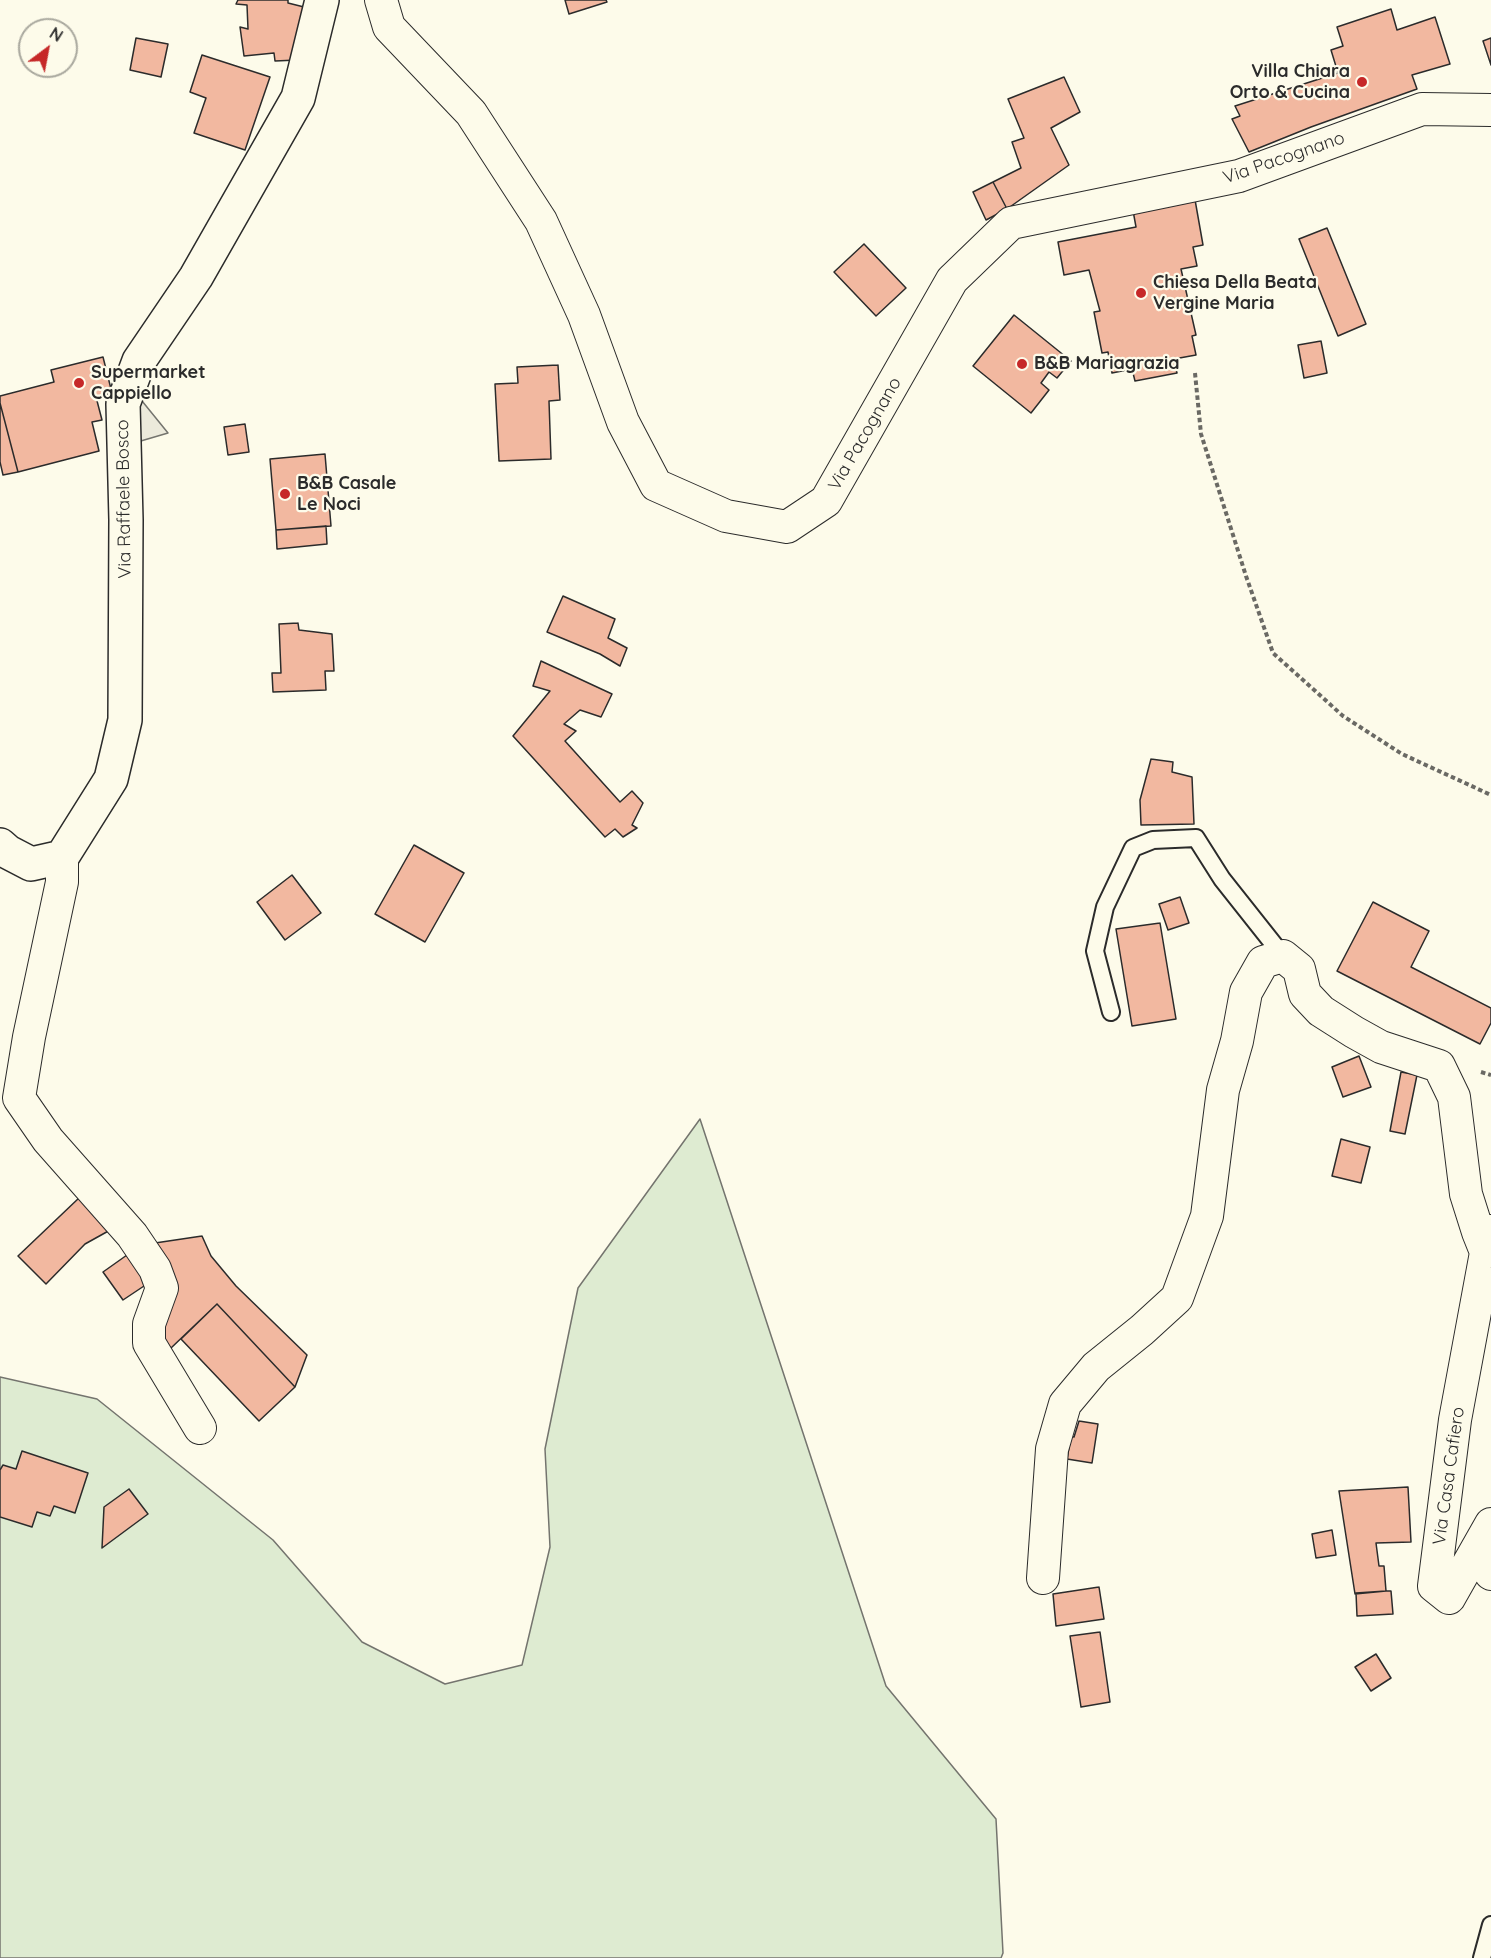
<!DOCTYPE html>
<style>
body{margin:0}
#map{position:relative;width:1491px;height:1958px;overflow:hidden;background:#fdfbea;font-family:Quicksand,sans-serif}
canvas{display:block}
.north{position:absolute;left:18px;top:18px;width:60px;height:60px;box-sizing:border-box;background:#fdfbea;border:2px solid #a9a89e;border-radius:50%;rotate:32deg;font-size:16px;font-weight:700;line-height:24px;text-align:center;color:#2b2b2b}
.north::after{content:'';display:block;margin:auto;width:21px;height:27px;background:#c62828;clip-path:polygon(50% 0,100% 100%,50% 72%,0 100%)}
</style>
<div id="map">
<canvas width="1491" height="1958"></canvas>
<div class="north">N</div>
</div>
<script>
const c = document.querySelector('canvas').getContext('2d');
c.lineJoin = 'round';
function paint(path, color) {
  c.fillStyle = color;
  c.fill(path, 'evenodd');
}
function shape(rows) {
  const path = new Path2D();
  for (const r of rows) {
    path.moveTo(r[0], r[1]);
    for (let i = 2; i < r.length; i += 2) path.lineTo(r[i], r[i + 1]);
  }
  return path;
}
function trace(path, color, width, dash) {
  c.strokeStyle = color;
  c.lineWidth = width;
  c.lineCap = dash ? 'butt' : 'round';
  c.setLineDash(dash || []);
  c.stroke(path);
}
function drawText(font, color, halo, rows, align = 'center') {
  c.font = font + ' Quicksand,sans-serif';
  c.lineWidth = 4.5;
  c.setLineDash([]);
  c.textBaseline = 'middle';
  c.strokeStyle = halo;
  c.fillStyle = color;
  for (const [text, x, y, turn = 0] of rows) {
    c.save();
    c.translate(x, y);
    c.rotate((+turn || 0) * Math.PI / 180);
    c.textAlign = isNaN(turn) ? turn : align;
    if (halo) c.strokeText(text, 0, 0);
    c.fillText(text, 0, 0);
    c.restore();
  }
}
const green = shape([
 [700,1119,886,1686,996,1819,1003,1953,1001,1958,0,1958,0,1377,97,1399,273,1540,362,1642,445,1684,522,1665,550,1547,545,1449,578,1288,700,1119]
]);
paint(green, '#deebd1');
trace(green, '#74746e', 1.5);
const parking = shape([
 [138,396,168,433,134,443,138,396]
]);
paint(parking, '#eceadb');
trace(parking, '#74746e', 1.5);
const building = shape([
 [238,0,288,0,288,3,308,8,297,60,275,61,274,53,244,56,240,27,248,29,247,5,236,4,238,0],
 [565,0,606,0,607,2,569,14,565,0],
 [1391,9,1397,30,1435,17,1450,64,1412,75,1417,89,1311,127,1249,152,1232,119,1240,116,1235,106,1338,73,1331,50,1343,46,1337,27,1391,9],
 [136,38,168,44,161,77,130,70,136,38],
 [1491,38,1491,65,1483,41,1491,38],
 [202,55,270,77,245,150,194,133,206,98,190,92,202,55],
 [1064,77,1080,112,1051,128,1069,165,1007,209,993,182,1021,168,1012,142,1024,138,1008,99,1064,77],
 [993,182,1007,209,986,220,973,192,993,182],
 [1194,194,1203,245,1193,247,1197,266,1181,269,1196,335,1192,336,1196,355,1174,359,1177,373,1135,381,1132,369,1112,373,1108,352,1102,353,1094,312,1100,311,1089,270,1064,275,1058,242,1136,227,1132,205,1194,194],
 [1327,228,1366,324,1338,336,1299,239,1327,228],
 [864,244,906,288,876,316,834,272,864,244],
 [1014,315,1071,361,1057,378,1049,372,1041,383,1049,390,1031,413,973,366,1014,315],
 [1321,341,1327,373,1304,378,1298,345,1321,341],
 [103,357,112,393,96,397,102,420,92,422,99,451,18,472,0,403,0,396,54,382,51,370,103,357],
 [558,365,560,400,549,401,551,459,499,461,495,384,518,383,517,367,558,365],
 [0,403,18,472,3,475,0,462,0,403],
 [245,424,249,452,228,455,224,427,245,424],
 [325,454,331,526,276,530,270,459,325,454],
 [326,526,327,544,277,549,276,530,326,526],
 [563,596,615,619,608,638,627,648,620,666,600,654,547,632,563,596],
 [298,623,299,630,332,634,334,671,325,671,326,690,273,692,272,673,281,673,279,624,298,623],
 [541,661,612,694,601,717,580,710,564,724,576,731,565,741,620,802,632,791,643,803,632,825,637,828,623,837,615,829,605,837,513,736,550,691,533,686,541,661],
 [1151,759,1173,762,1172,772,1192,777,1194,824,1141,825,1140,800,1151,759],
 [414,845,464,873,425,942,375,914,414,845],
 [292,875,321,913,285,940,257,902,292,875],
 [1180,897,1189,923,1168,930,1159,904,1180,897],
 [1373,902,1429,931,1411,967,1491,1008,1491,1023,1480,1044,1337,971,1373,902],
 [1160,923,1176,1019,1132,1026,1116,929,1160,923],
 [1359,1056,1371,1087,1343,1097,1332,1067,1359,1056],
 [1401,1072,1417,1075,1405,1134,1390,1131,1401,1072],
 [1341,1139,1370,1147,1361,1183,1332,1176,1341,1139],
 [80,1197,112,1229,85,1244,46,1284,18,1256,80,1197],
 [202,1236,211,1256,236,1286,307,1355,295,1387,217,1304,171,1348,160,1338,155,1243,202,1236],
 [127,1255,147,1284,123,1300,103,1272,127,1255],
 [217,1304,295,1387,259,1421,181,1339,217,1304],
 [1079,1421,1098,1424,1092,1463,1067,1459,1071,1436,1074,1437,1079,1421],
 [22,1451,88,1473,75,1513,54,1506,50,1516,37,1512,32,1527,0,1517,0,1470,3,1465,16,1469,22,1451],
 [1408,1487,1411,1542,1376,1543,1379,1566,1384,1566,1386,1591,1355,1594,1339,1491,1408,1487],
 [129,1489,148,1514,102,1548,104,1507,129,1489],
 [1332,1530,1336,1555,1316,1558,1312,1534,1332,1530],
 [1099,1587,1104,1619,1056,1626,1053,1594,1099,1587],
 [1386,1591,1391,1591,1393,1614,1357,1616,1356,1593,1386,1591],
 [1100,1632,1110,1702,1081,1707,1070,1636,1100,1632],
 [1376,1654,1391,1678,1371,1691,1355,1667,1376,1654]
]);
paint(building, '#f2b8a0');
trace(building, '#2b2b2b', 1.5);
const lane = shape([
 [1111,1012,1095,951,1105,907,1133,848,1153,840,1196,838,1222,879,1283,956],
 [1482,1958,1491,1925]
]);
const street = shape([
 [381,0,389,27,471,113,541,221,584,315,623,422,656,485,726,516,787,527,826,501,952,280,1011,223,1239,176,1422,109,1491,110],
 [62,857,62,882,29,1037,19,1098,48,1140,132,1235,155,1269,162,1288,149,1324,149,1343,200,1428],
 [1490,1231,1455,1420,1434,1586,1449,1598,1491,1524],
 [1487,1531,1491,1574],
 [1043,1578,1052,1449,1065,1404,1096,1367,1142,1330,1177,1298,1207,1216,1223,1090,1237,1041,1246,992,1263,962,1283,956,1299,969,1305,994,1321,1011,1354,1032,1381,1047,1439,1066,1454,1097,1466,1194,1478,1232,1486,1252]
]);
const secondary = shape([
 [0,845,8,852,31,864,62,857,111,779,125,720,126,520,123,404,139,361,196,277,298,98,322,0]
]);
trace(lane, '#2b2b2b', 20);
trace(street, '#2b2b2b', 34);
trace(secondary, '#2b2b2b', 36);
trace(shape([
 [1195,373,1201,434,1246,576,1273,653,1343,716,1402,754,1491,795],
 [1481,1072,1491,1075]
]), '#6a6964', 4, [4.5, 3]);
trace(lane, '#fdfbea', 16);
trace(street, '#fdfbea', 32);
trace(secondary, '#fdfbea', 33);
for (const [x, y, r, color] of [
 [1362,82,6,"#c62828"],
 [1141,293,6,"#c62828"],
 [1022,364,6,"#c62828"],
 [79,383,6,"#c62828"],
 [285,494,6,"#c62828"]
]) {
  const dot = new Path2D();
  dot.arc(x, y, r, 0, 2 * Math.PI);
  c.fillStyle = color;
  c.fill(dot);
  trace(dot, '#fdfbea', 2);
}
drawText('bold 18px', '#2b2b2b', '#fdfbea', [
 ["Villa Chiara",1350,72,"right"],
 ["Orto & Cucina",1350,93,"right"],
 ["Chiesa Della Beata",1153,283],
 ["Vergine Maria",1153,304],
 ["B&B Mariagrazia",1034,364],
 ["Supermarket",91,373],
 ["Cappiello",91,394],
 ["B&B Casale",297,484],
 ["Le Noci",297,505]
], 'left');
drawText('18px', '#2b2b2b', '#fdfbea', [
 ["Via Pacognano",1284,158,-19],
 ["Via Pacognano",865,434,-60],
 ["Via Raffaele Bosco",124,499,-91],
 ["Via Casa Cafiero",1449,1476,-82]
]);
</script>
